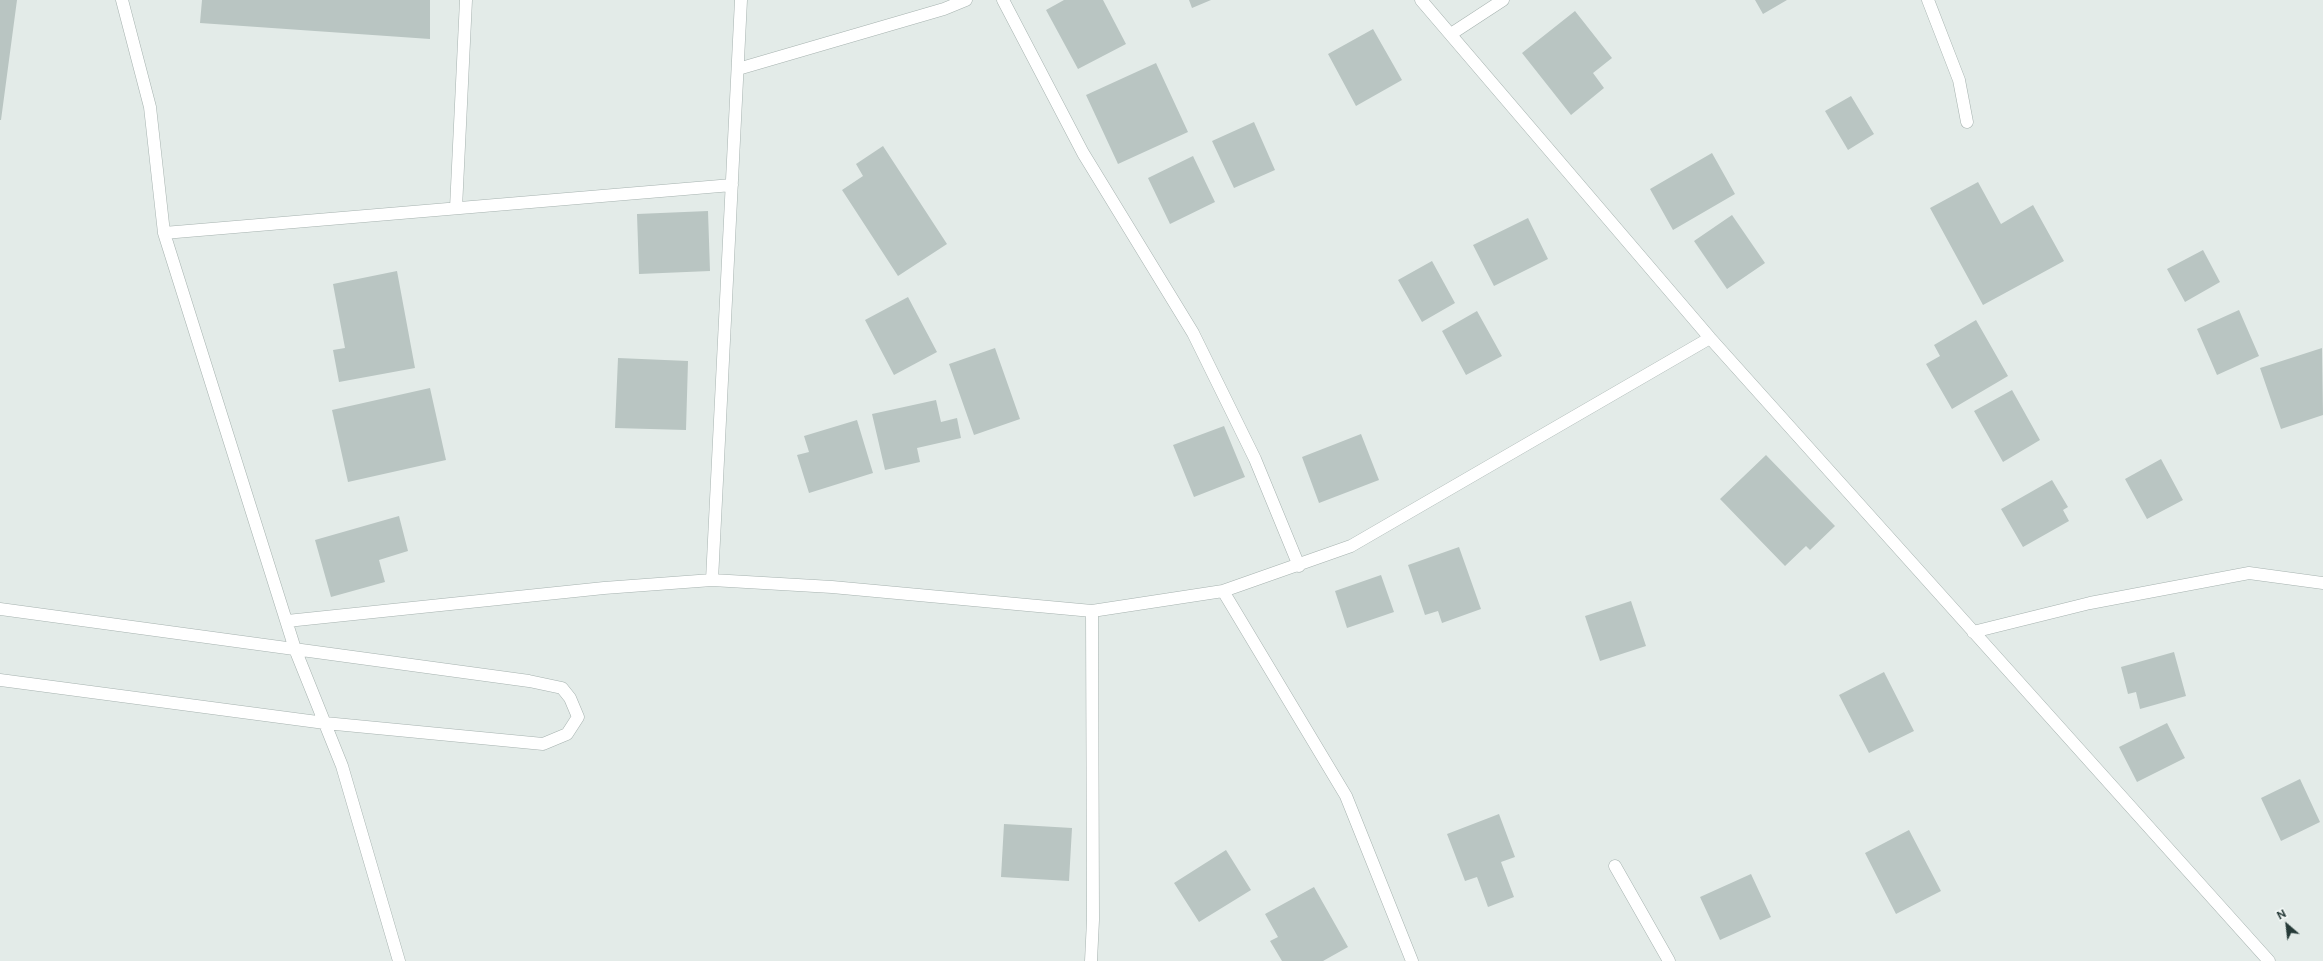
<!DOCTYPE html>
<style>
body{margin:0}
#map{position:relative;width:2323px;height:961px;overflow:hidden;background:#e3ebe8;font-family:"Public Sans",sans-serif}
canvas{display:block}
.north{position:absolute;left:2267px;top:905px;width:40px;height:40px;-webkit-text-stroke:3px #f3f8f6;paint-order:stroke;rotate:332deg;font-size:11px;font-weight:700;line-height:16px;text-align:center;color:#253a37}
.north::after{content:'';display:block;margin:auto;width:14px;height:18px;background:#253a37;clip-path:polygon(50% 0,100% 100%,50% 72%,0 100%)}
</style>
<div id="map">
<canvas width="2323" height="961"></canvas>
<div class="north">N</div>
</div>
<script>
const c = document.querySelector('canvas').getContext('2d');
c.lineJoin = 'round';
function paint(path, color) {
  c.fillStyle = color;
  c.fill(path, 'evenodd');
}
function shape(rows) {
  const path = new Path2D();
  for (const r of rows) {
    path.moveTo(r[0], r[1]);
    for (let i = 2; i < r.length; i += 2) path.lineTo(r[i], r[i + 1]);
  }
  return path;
}
function trace(path, color, width, dash) {
  c.strokeStyle = color;
  c.lineWidth = width;
  c.lineCap = dash ? 'butt' : 'round';
  c.setLineDash(dash || []);
  c.stroke(path);
}
paint(shape([
 [0,0,17,0,1,120,0,120],
 [202,0,430,0,430,39,200,23],
 [1064,0,1103,0,1126,44,1078,69,1046,10],
 [1189,0,1211,0,1192,8],
 [1755,0,1787,0,1763,14],
 [1575,11,1612,58,1593,73,1604,88,1571,115,1522,53],
 [1373,29,1402,80,1356,106,1328,54],
 [1156,63,1188,132,1118,164,1086,95],
 [1851,96,1874,134,1848,150,1825,111],
 [1254,122,1275,170,1234,188,1212,141],
 [883,146,947,244,898,276,842,190,863,176,856,164],
 [1712,153,1735,194,1673,230,1650,189],
 [1193,156,1215,202,1170,224,1148,178],
 [1978,182,2001,224,2033,205,2064,261,1983,305,1930,208],
 [708,211,710,271,639,274,637,214],
 [1732,215,1765,263,1727,289,1694,241],
 [1528,218,1548,259,1494,286,1473,245],
 [2203,250,2220,282,2185,302,2167,269],
 [1432,261,1455,303,1422,322,1398,280],
 [397,271,415,368,339,382,333,350,345,348,333,284],
 [908,297,937,352,894,375,865,320],
 [2239,310,2259,356,2217,375,2197,329],
 [1477,311,1502,356,1466,375,1442,331],
 [1976,320,2008,376,1952,409,1926,364,1940,356,1934,345],
 [995,348,1020,419,974,435,949,364],
 [2322,348,2323,415,2281,429,2260,368],
 [618,358,688,361,686,430,615,428],
 [430,388,446,460,348,482,332,410],
 [2012,390,2040,440,2003,462,1974,411],
 [936,400,941,422,957,418,961,438,917,448,920,462,885,470,872,414],
 [857,420,873,473,809,493,797,455,809,452,804,436],
 [1224,426,1245,477,1194,497,1173,445],
 [1361,434,1379,480,1319,503,1302,457],
 [1766,455,1835,526,1810,550,1806,546,1785,566,1720,499],
 [2161,459,2183,500,2147,519,2125,479],
 [2052,480,2068,507,2063,510,2069,521,2023,547,2001,509],
 [399,516,408,551,379,560,385,582,331,597,315,540],
 [1459,547,1481,609,1442,623,1438,611,1425,615,1408,565],
 [1381,575,1394,612,1347,628,1335,591],
 [1631,601,1646,646,1600,661,1585,616],
 [2174,652,2186,696,2140,709,2136,692,2128,694,2121,667],
 [1884,672,1914,731,1869,753,1839,695],
 [2167,723,2185,758,2137,782,2119,747],
 [2300,779,2320,822,2281,841,2261,798],
 [1499,814,1515,857,1501,862,1514,897,1488,907,1477,877,1465,881,1447,834],
 [1004,824,1072,828,1069,881,1001,877],
 [1909,830,1941,891,1896,914,1865,853],
 [1226,850,1251,890,1199,922,1174,883],
 [1751,874,1771,917,1720,940,1700,897],
 [1314,887,1348,947,1323,961,1282,961,1270,941,1278,937,1265,914]
]), '#b9c5c2');
const minor = shape([
 [122,0,150,107,164,233,295,649,342,766,399,961],
 [1003,0,1083,153,1193,333,1255,459,1299,566],
 [1421,0,1710,338,2269,961],
 [1928,0,1959,80,1967,122],
 [1451,34,1503,0],
 [738,69,944,9,966,0],
 [456,208,466,0],
 [164,233,732,185],
 [712,580,741,0],
 [1223,591,1346,796,1412,961],
 [0,609,529,681,562,688,570,698,578,717,567,734,543,744,325,723,0,680],
 [287,621,604,588,712,580,832,587,1092,611,1223,591,1351,546,1710,338],
 [1973,632,2090,603,2249,573,2323,583],
 [1615,866,1669,961],
 [1091,961,1093,920,1092,611]
]);
trace(minor, '#a6b2af', 13);
trace(minor, '#fff', 12);
</script>
